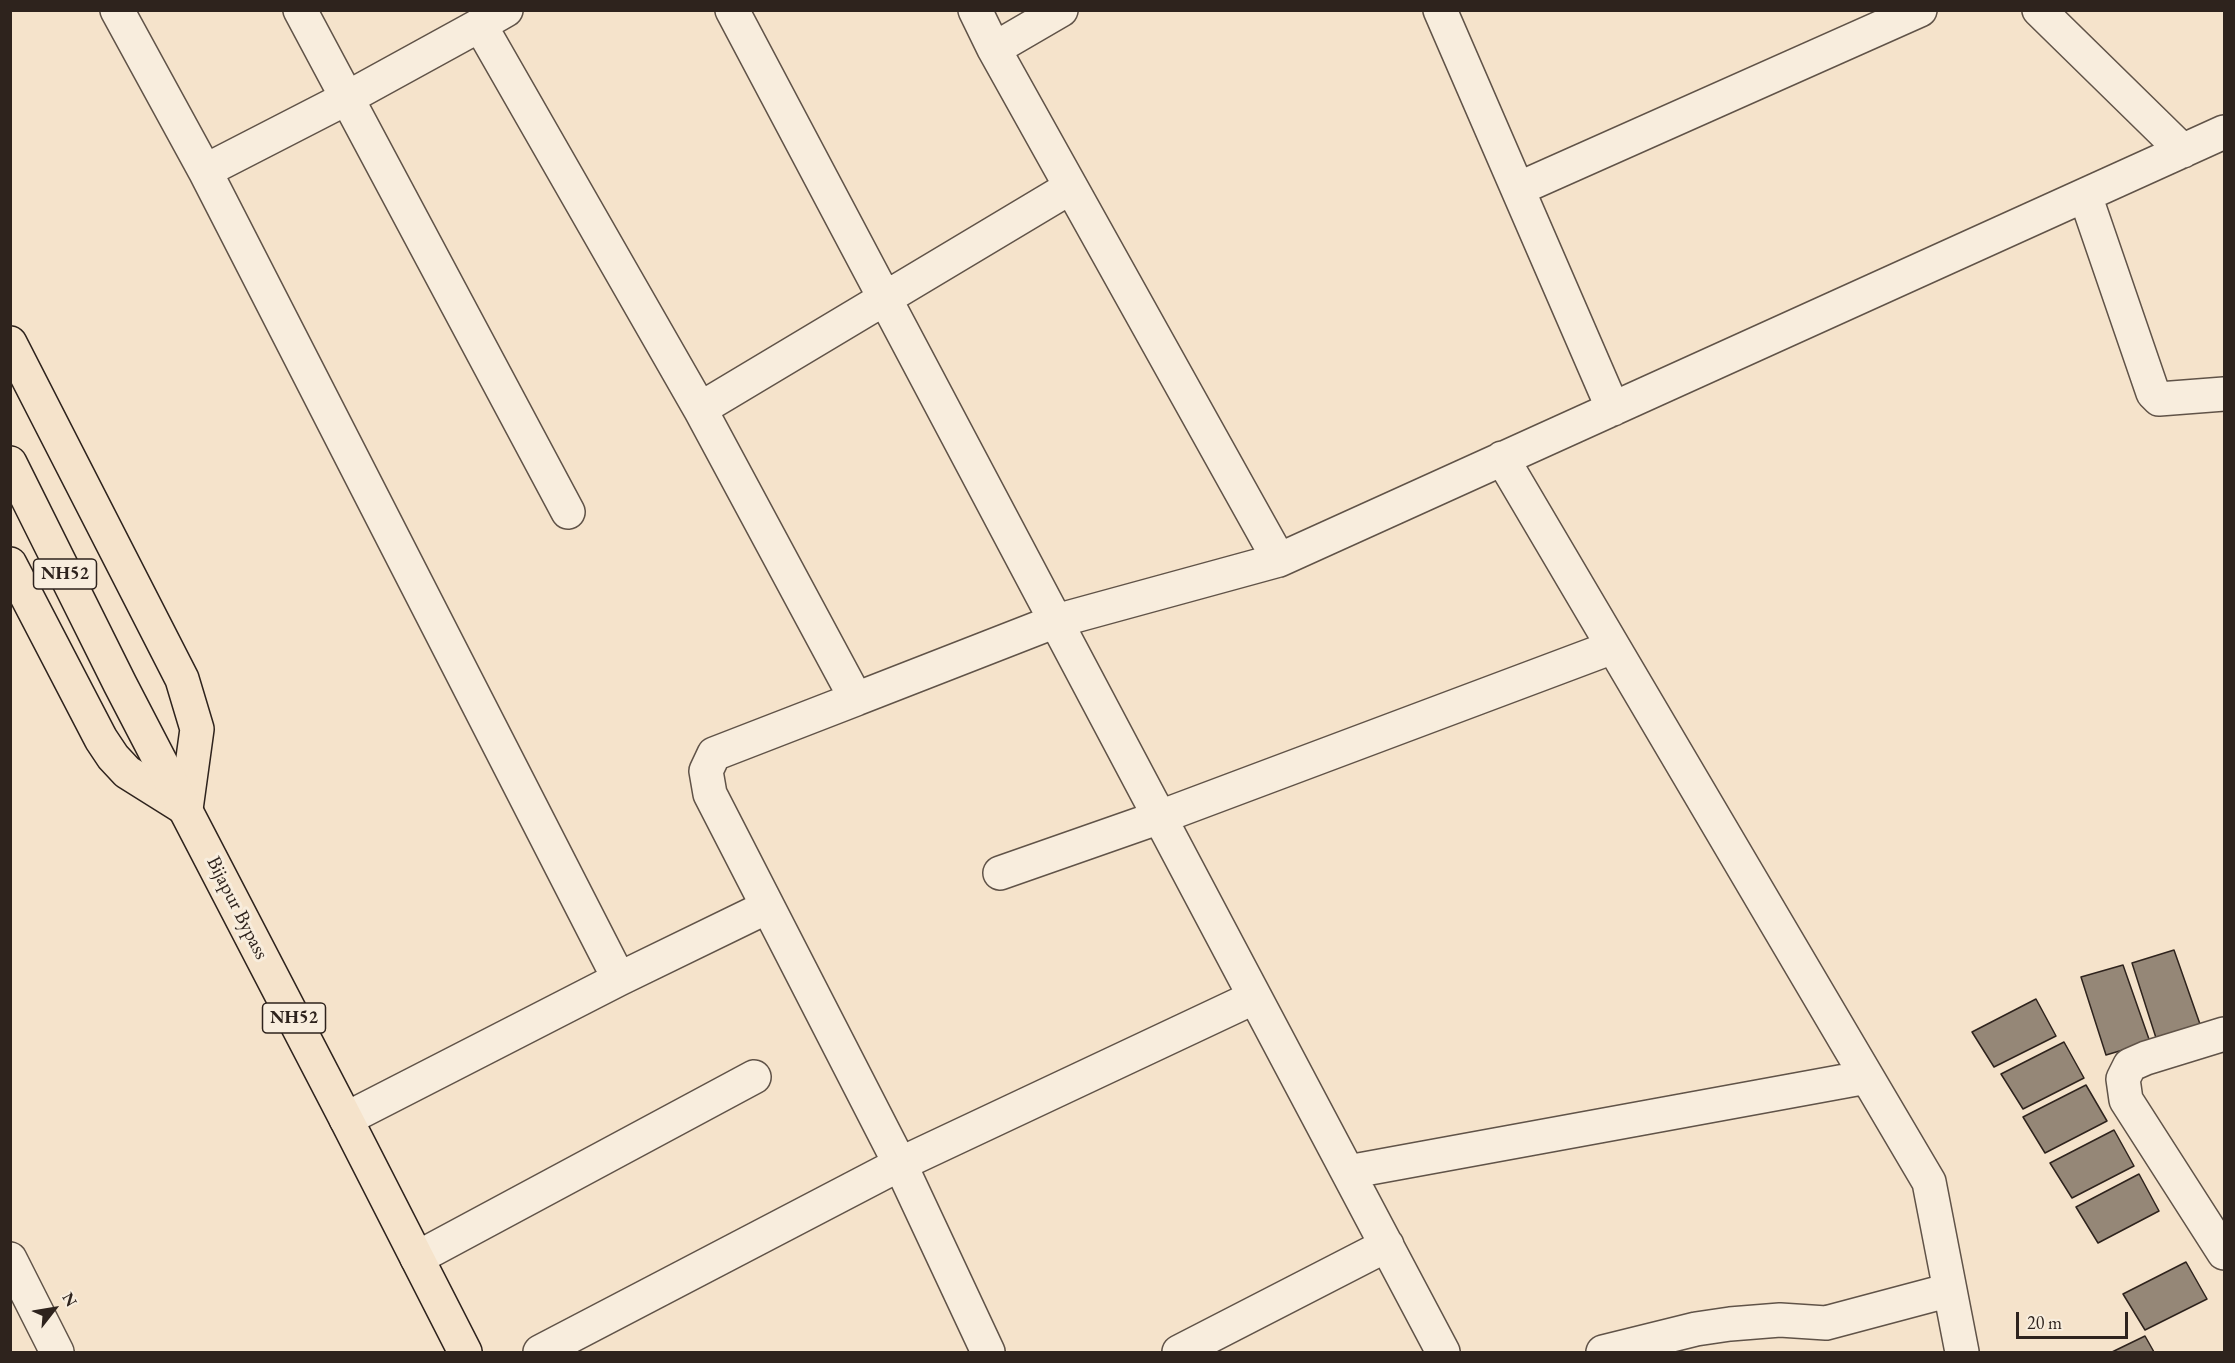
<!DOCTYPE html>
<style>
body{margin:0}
#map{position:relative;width:2235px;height:1363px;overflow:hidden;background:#f5e3cb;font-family:"EB Garamond",serif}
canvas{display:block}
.frame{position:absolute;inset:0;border:12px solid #2e231d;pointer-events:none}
.north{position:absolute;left:24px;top:1279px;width:60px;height:60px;-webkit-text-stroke:4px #f8eddd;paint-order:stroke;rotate:59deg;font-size:16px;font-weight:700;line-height:24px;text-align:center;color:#2e231d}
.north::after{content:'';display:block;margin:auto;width:21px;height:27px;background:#2e231d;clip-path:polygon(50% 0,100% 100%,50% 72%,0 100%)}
.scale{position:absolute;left:2016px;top:1312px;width:112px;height:27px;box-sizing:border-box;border:3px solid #2e231d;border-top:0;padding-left:8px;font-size:18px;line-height:21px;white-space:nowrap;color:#2e231d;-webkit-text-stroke:4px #f8eddd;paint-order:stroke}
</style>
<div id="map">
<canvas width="2235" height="1363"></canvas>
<div class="frame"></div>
<div class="north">N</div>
<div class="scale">20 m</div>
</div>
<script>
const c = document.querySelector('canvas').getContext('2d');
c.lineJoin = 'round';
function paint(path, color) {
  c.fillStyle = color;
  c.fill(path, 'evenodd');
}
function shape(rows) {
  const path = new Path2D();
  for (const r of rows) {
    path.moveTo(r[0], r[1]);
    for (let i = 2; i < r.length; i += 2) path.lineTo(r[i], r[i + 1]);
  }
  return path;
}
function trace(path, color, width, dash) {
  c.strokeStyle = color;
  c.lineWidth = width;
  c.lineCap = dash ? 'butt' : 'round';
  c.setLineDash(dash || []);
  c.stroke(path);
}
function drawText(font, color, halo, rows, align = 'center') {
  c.font = font + ' "EB Garamond",serif';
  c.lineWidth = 6;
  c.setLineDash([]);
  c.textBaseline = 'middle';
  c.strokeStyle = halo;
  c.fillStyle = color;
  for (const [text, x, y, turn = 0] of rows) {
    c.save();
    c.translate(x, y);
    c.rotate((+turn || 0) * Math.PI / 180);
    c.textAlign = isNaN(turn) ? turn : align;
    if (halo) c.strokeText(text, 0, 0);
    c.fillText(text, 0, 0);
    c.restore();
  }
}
const building = shape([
 [2174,950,2201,1027,2157,1041,2132,963,2174,950],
 [2123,965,2150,1042,2106,1055,2081,977,2123,965],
 [2036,999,2056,1036,1994,1067,1972,1032,2036,999],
 [2064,1042,2084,1078,2023,1109,2001,1074,2064,1042],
 [2086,1085,2107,1121,2045,1153,2023,1117,2086,1085],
 [2114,1130,2134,1166,2072,1198,2050,1163,2114,1130],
 [2139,1174,2159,1211,2098,1243,2076,1207,2139,1174],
 [2186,1262,2207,1299,2145,1330,2123,1294,2186,1262],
 [2145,1336,2154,1352,2112,1352,2145,1336]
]);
paint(building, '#958777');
trace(building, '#2e231d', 1.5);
const street = shape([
 [117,10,205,171,347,98,480,25,700,409,856,699,1056,621,1279,560,994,49,975,10],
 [300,10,568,512],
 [732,10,1443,1352],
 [1440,10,1613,409],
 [2039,10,2183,151],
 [480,25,506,10],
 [994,49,1061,10],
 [205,171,619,979],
 [1518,189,1920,10],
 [2085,195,2153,393,2159,399,2224,394],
 [700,409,1071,187],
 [1502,458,1929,1182,1962,1352],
 [1279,560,2224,132],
 [856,699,714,754,706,771,710,794,900,1164,988,1352],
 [1000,873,1160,817,1613,647],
 [2224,1034,2146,1058,2130,1065,2123,1079,2126,1100,2224,1253],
 [346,1119,619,979,767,907],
 [1348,1172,1867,1077],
 [417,1258,754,1077],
 [10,1259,57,1352],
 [540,1352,900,1164,1255,997],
 [1179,1352,1387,1245],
 [1603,1352,1696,1329,1730,1324,1780,1320,1826,1323,1950,1290]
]);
const primary = shape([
 [10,343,182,679,197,729,186,809,127,772,113,757,101,739,10,564]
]);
const highway = shape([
 [10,463,120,684,346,1119,465,1352]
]);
trace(street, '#605348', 36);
trace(primary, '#2e231d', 36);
trace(highway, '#2e231d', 36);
trace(street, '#f8eddd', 33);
trace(primary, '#f5e3cb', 33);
trace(highway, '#f5e3cb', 33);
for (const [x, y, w] of [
 [65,574,63],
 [294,1018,63]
]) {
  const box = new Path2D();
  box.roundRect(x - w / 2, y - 15, w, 30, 4.5);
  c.fillStyle = '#f8eddd';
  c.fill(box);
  trace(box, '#2e231d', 1.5);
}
drawText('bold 18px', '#2e231d', null, [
 ["NH52",65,574],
 ["NH52",294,1018]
]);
drawText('20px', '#2e231d', '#f8eddd', [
 ["Bijapur Bypass",237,908,63]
]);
</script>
